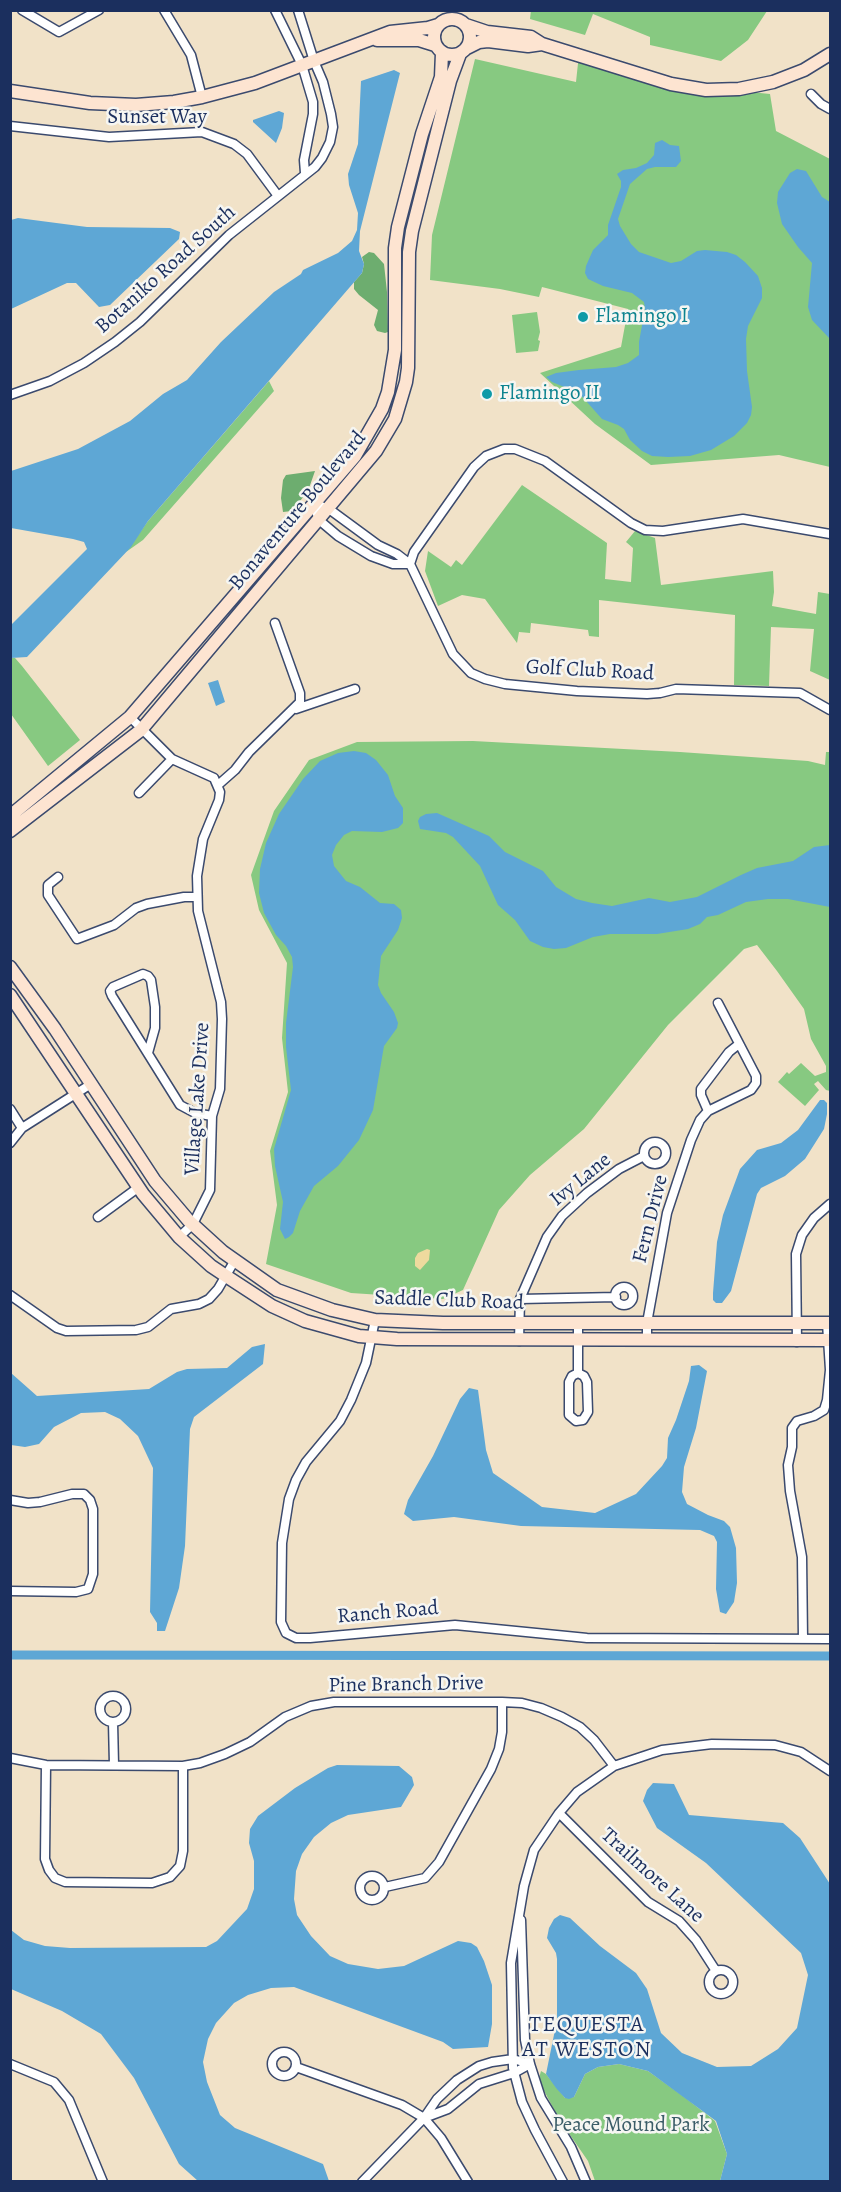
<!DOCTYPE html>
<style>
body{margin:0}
#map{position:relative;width:841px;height:2192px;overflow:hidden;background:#f1e2c8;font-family:Alegreya,serif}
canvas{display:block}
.frame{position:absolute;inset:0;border:12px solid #1b2f5e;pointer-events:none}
</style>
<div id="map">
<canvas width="841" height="2192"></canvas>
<div class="frame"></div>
</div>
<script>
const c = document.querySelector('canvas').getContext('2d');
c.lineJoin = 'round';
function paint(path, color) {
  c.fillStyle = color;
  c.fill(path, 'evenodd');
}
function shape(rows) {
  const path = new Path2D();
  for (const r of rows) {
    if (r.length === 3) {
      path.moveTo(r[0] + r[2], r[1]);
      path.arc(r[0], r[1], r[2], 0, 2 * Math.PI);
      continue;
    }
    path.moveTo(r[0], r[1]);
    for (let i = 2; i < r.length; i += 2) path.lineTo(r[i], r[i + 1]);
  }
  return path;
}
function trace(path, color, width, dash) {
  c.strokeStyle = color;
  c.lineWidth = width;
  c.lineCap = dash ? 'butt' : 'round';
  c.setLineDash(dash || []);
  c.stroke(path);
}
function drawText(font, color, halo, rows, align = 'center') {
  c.font = font + ' Alegreya,serif';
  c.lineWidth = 5;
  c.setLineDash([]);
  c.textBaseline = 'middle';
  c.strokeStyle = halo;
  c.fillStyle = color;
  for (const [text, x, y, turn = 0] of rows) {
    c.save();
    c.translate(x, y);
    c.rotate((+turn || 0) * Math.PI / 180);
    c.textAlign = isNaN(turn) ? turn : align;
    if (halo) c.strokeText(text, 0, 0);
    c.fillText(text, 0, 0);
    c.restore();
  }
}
paint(shape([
 [531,10,767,11,748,40,721,61,650,45,650,37,593,14,585,35,530,19],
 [579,54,671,84,770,94,776,131,830,159,830,467,779,455,651,465,595,424,540,373,621,347,628,309,542,287,539,297,500,289,430,280,432,235,475,59,576,82],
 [537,312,540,332,538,340,540,341,538,351,516,353,512,315],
 [269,381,274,391,143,540,126,552,148,521],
 [522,485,607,543,605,579,631,582,633,548,626,542,635,531,655,538,661,585,773,571,774,592,772,606,816,614,818,592,830,594,830,680,810,671,814,629,771,627,769,686,734,685,735,615,599,600,599,637,589,636,588,630,531,623,530,633,519,632,517,643,485,599,462,595,438,606,425,571,428,551,451,567,456,560,462,565],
 [10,658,15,658,22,666,80,740,48,766,11,714],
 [473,741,680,752,808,761,825,765,826,752,830,752,830,741,830,1091,826,1090,818,1081,814,1084,819,1090,805,1106,778,1082,787,1072,789,1074,801,1063,815,1076,826,1072,826,1066,811,1039,804,1009,777,971,757,945,744,949,668,1025,584,1129,530,1175,499,1210,463,1290,443,1299,351,1293,266,1264,277,1205,270,1151,288,1092,282,1038,287,963,259,910,251,875,274,811,309,760,357,742],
 [619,2064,648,2071,683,2096,715,2121,727,2154,720,2181,595,2181,588,2161,559,2119,541,2085,539,2078,541,2071,546,2074,565,2098,574,2097,585,2074,598,2067]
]), '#87c981');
paint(shape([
 [369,252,374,253,384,264,387,292,388,332,385,333,377,331,374,325,378,310,359,295,354,289,354,282,362,273,364,264,362,257],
 [315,471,308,491,292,511,283,512,281,498,283,480,286,475]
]), '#6dad6f');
paint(shape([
 [427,1249,430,1250,429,1260,420,1270,415,1266,415,1258,418,1253]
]), '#eeda9e');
paint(shape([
 [394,70,400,73,360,231,359,251,364,264,362,273,148,521,131,547,27,657,11,658,11,625,87,549,84,542,73,539,11,528,11,471,78,449,130,421,163,394,187,380,221,342,274,292,301,274,303,270,338,253,352,241,357,230,358,213,349,185,348,174,358,144,361,81],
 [279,111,284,113,282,128,276,143,253,122,253,120],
 [662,140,670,145,679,146,681,161,676,167,655,167,647,169,630,184,618,219,620,226,631,244,639,252,671,263,681,261,697,251,705,250,727,252,736,255,745,262,758,276,762,288,762,298,748,326,746,339,747,371,752,407,751,415,747,423,734,436,711,450,690,456,668,457,652,456,642,451,630,440,624,429,618,425,602,419,579,393,552,382,546,377,556,373,579,370,616,367,628,363,639,355,639,342,645,309,644,302,632,293,603,286,588,279,585,273,586,266,593,250,608,235,608,225,621,187,621,181,617,174,623,170,636,168,647,163,654,155,655,143],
 [797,169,806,171,822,197,830,202,830,339,812,320,808,307,812,263,798,247,782,224,777,203,778,192,790,173],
 [18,218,87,227,170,228,180,232,179,239,110,305,99,307,76,283,67,283,11,309,11,220],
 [218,680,225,702,216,706,208,683],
 [354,751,366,753,376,760,388,775,395,796,403,808,403,823,398,828,382,832,352,831,344,835,336,845,332,855,334,866,346,881,360,887,380,903,394,904,401,910,402,918,398,930,381,956,378,985,381,993,394,1012,398,1023,397,1028,384,1046,373,1110,359,1140,338,1166,314,1186,300,1211,293,1233,289,1237,285,1239,280,1229,283,1202,275,1166,274,1149,291,1090,286,1047,286,1023,293,967,292,957,286,946,276,935,264,913,259,893,260,869,266,843,279,814,303,779,320,761,338,753],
 [437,813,489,836,505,852,543,871,556,887,576,899,592,903,612,906,649,898,670,902,697,897,741,875,757,868,793,861,814,847,830,845,830,907,788,899,768,899,746,902,718,915,707,917,700,924,688,929,657,934,610,934,593,937,566,948,554,949,543,947,530,941,515,920,498,905,480,866,453,837,446,833,420,829,418,821,420,817,426,814],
 [820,1100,824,1100,827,1103,827,1114,824,1129,805,1159,785,1176,761,1188,757,1194,731,1291,722,1303,716,1303,713,1300,713,1293,717,1242,723,1215,740,1169,757,1150,781,1143,798,1130],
 [265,1344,263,1364,194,1417,190,1429,185,1546,179,1588,165,1631,157,1631,157,1623,150,1612,153,1468,138,1436,120,1419,105,1412,81,1413,54,1427,39,1444,25,1447,11,1445,11,1373,37,1396,149,1389,177,1372,187,1369,227,1368,252,1347],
 [699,1365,707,1371,696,1428,684,1467,682,1492,687,1504,708,1515,724,1521,730,1527,736,1548,737,1583,734,1602,726,1614,720,1612,716,1589,717,1542,714,1536,700,1530,521,1526,454,1517,413,1521,404,1514,408,1500,433,1456,460,1399,469,1388,478,1390,486,1450,493,1473,542,1507,595,1513,636,1494,662,1466,667,1458,668,1438,676,1420,689,1381,691,1366],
 [337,1765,399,1766,412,1777,414,1785,401,1807,348,1815,331,1823,314,1837,302,1854,296,1871,294,1899,297,1915,311,1936,330,1956,348,1964,378,1969,404,1966,458,1941,471,1943,477,1947,484,1961,492,1985,492,2024,488,2047,453,2049,443,2042,294,1987,271,1988,248,1995,234,2003,216,2023,208,2039,203,2062,207,2082,220,2115,235,2128,323,2164,329,2181,198,2181,179,2164,134,2078,101,2034,62,2011,11,1989,11,1930,24,1940,45,1946,70,1948,206,1947,217,1941,247,1909,254,1889,254,1861,249,1843,250,1829,258,1816,295,1788,328,1768],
 [653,1783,674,1784,689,1815,783,1823,800,1838,830,1884,830,2181,720,2181,727,2154,716,2121,648,2071,619,2064,598,2067,585,2074,574,2097,569,2099,565,2098,556,2088,546,2074,557,2020,557,1959,556,1953,547,1938,549,1928,554,1919,560,1915,570,1918,600,1946,636,1973,647,1989,661,2033,682,2053,717,2067,751,2066,778,2049,797,2028,808,1975,801,1953,706,1863,657,1828,643,1801,647,1790]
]), '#5ea7d5');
trace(shape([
 [10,1655,830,1656]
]), '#5ea7d5', 9);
const street = shape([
 [22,10,59,32,99,10],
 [164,10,191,55,202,97],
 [275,10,302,65,313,102,313,114,304,160,305,173],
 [811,94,821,104,830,109],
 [10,126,109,137,202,132,234,144,247,154,278,196],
 [10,395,50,381,84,363,115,342,140,322,229,235,315,167,322,158,330,142,333,127,331,114,323,82,314,61,298,10],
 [313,503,329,509,378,545,397,554,410,564,393,564,371,556,338,536,319,520,313,503],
 [830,534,743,519,663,531,645,530,631,523,545,461,515,449,504,449,486,456,474,467,414,552,410,564,453,654,471,673,485,679,505,684,577,691,647,694,660,693,676,689,800,693,830,710],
 [296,709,355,689],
 [130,717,172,759,214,778,220,792,219,800,203,839,197,876,198,911,221,1002,222,1019,220,1089,212,1116,210,1190,193,1224,179,1237],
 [218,785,235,770,249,752,300,702,300,693,275,623],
 [139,793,172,759],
 [58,877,48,885,48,895,77,939,114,925,136,908,147,904,184,897,197,897],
 [148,1053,155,1028,155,1007,151,980,148,976,143,974,113,987,110,991,112,996,180,1105,195,1113,212,1116],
 [10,1109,22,1128],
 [708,1111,701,1095,701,1089,729,1052,739,1044],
 [655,1153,11],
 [10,1143,22,1128,91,1084],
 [98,1217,139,1187],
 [624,1296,9],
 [10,1295,57,1328,66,1331,136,1330,148,1327,171,1309,199,1304,209,1299,218,1289,235,1260],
 [520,1299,616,1297],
 [375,1320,366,1363,351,1400,340,1421,306,1462,296,1480,289,1499,282,1543,281,1622,286,1633,296,1638,310,1638,455,1625,587,1638,830,1639],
 [519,1341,520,1299,547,1237,562,1216,587,1193,619,1169,644,1156],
 [647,1341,647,1323,667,1213,691,1140,700,1120,708,1111,751,1090,756,1083,756,1076,718,1003],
 [797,1342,796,1254,802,1235,814,1218,830,1204],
 [578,1373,584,1376,587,1382,588,1412,583,1420,576,1421,569,1415,569,1382,572,1376,578,1373],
 [578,1373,578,1323],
 [10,1500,28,1503,40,1502,72,1494,84,1494,90,1500,93,1509,93,1574,88,1589,76,1592,10,1591],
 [803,1639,802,1557,790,1491,788,1465,792,1447,792,1428,797,1421,814,1416,824,1410,827,1400,830,1370,827,1323],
 [113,1709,13],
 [113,1722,114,1765],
 [10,1758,46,1765,183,1766,200,1763,225,1754,250,1742,285,1717,311,1706,334,1702,502,1702,522,1703,541,1708,562,1717,580,1727,594,1740,614,1766],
 [46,1765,45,1859,49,1870,55,1878,65,1882,152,1883,170,1877,180,1866,183,1851,183,1766],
 [559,1813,648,1902,679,1921,696,1940,716,1971],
 [372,1888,12],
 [385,1887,425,1878,439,1862,491,1769,499,1749,502,1732,502,1702],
 [521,1920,525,2040,530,2064,541,2098,571,2147,586,2182],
 [721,1982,12],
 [284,2064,12],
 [513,2059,530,2064,514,2073,479,2084,448,2109,424,2118,437,2099,457,2080,479,2066,492,2062,513,2059],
 [10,2064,54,2082,69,2100,103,2182],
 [296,2067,402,2105,424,2118,441,2138,468,2182],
 [362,2182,424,2118],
 [563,2182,535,2130,522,2102,513,2068,511,1963,524,1886,534,1850,559,1813,577,1792,614,1766,662,1750,712,1744,775,1745,801,1752,830,1771]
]);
const secondary = shape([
 [452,37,18],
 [466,25,487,32,531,37,542,44,671,84,706,90,739,89,773,82,804,70,830,54],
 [377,40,419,40,435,45],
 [467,48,479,42,488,41,528,46,542,44],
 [10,91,90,103,136,105,174,102,202,97,255,83,390,32,428,28,438,25],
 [10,816,130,717,355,456,382,409,388,392,395,350,395,248,398,227,422,134,441,77,442,53],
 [10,831,141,730,376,451,395,419,406,382,408,368,409,252,412,231,450,81,460,54],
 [10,967,55,1029,155,1181,189,1221,223,1252,277,1290,332,1310,375,1320,443,1323,830,1323],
 [10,995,143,1194,179,1237,211,1266,226,1276,272,1306,305,1321,359,1336,397,1339,830,1340]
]);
trace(street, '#3b4a6e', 11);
trace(secondary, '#3b4a6e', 15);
trace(street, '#fff', 8);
trace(secondary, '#fde4d1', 12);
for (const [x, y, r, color] of [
 [583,317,6,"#0f9aa8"],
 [487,394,6,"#0f9aa8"]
]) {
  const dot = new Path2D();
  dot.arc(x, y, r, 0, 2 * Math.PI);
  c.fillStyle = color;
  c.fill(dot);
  trace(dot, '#f6f6f2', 2);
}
drawText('21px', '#1b2f5e', '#f6f6f2', [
 ["Sunset Way",157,118],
 ["Botaniko Road South",166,270,-42],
 ["Bonaventure Boulevard",298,511,-50],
 ["Golf Club Road",590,671,3],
 ["Village Lake Drive",198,1099,-86],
 ["Ivy Lane",581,1180,-39],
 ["Fern Drive",651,1219,-76],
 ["Saddle Club Road",449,1301,2],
 ["Ranch Road",388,1613,-5],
 ["Pine Branch Drive",406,1685,-1],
 ["Trailmore Lane",652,1876,42]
]);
drawText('21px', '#0d838f', '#f6f6f2', [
 ["Flamingo I",595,317],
 ["Flamingo II",499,394]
], 'left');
drawText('21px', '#3b5d68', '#f6f6f2', [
 ["Peace Mound Park",631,2126]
]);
c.letterSpacing = '1.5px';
drawText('22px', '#1b2f5e', '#f6f6f2', [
 ["TEQUESTA",587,2026],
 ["AT WESTON",587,2051]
]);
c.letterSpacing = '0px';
</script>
